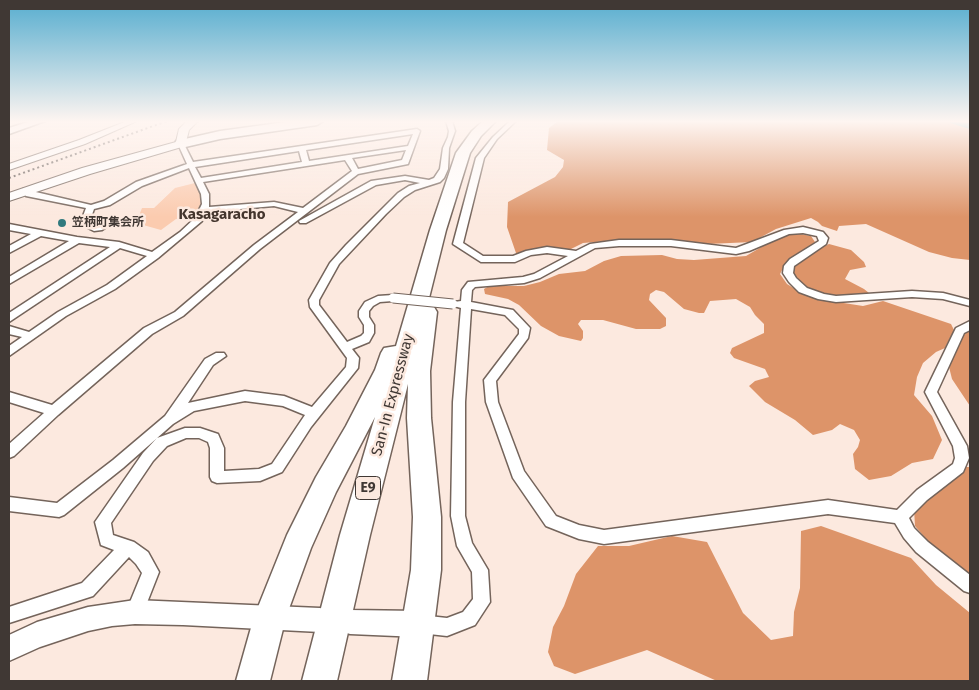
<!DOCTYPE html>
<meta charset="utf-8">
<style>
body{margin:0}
#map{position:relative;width:979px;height:690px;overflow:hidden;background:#fce9df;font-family:"Fira Sans",sans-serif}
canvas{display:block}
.frame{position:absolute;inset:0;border:10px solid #403834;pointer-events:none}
</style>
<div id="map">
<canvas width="979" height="690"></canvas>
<div class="frame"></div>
</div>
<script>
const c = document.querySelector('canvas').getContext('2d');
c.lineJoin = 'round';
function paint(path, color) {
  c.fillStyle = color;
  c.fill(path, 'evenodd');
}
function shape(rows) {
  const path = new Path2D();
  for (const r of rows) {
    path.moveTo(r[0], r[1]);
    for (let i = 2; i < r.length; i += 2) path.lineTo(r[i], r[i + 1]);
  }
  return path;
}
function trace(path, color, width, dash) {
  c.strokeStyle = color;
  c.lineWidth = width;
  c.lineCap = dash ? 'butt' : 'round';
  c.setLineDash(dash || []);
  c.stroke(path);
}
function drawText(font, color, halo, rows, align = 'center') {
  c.font = font + ' "Fira Sans","Noto Sans JP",sans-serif';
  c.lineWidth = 5;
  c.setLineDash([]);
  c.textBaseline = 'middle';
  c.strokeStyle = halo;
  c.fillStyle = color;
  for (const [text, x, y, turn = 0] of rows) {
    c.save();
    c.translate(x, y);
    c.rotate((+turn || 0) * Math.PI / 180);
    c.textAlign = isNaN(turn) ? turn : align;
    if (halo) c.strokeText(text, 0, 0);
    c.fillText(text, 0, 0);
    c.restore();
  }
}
paint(shape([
 [195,183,200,193,202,206,193,221,176,219,161,230,136,223,143,218,140,213,142,208,154,208,175,188]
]), '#fbcbaf');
paint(shape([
 [563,121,970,121,970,260,952,258,929,252,866,224,839,226,837,231,822,226,818,222,811,218,776,229,752,242,708,244,643,241,607,241,583,243,571,249,529,251,522,254,516,253,507,227,508,202,555,177,563,167,564,160,547,150,549,128,557,122],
 [800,234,811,236,815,242,785,264,780,274,787,284,800,292,818,299,863,306,883,301,951,324,954,330,945,348,936,352,923,363,917,377,914,395,932,416,942,440,933,459,912,463,891,476,869,480,855,469,853,454,858,447,860,440,854,430,840,424,832,430,813,435,795,420,765,402,749,386,755,381,769,377,765,369,734,358,730,353,732,348,764,333,764,324,755,315,750,307,736,299,710,301,704,313,699,313,684,309,664,292,656,290,650,294,649,300,666,318,666,326,660,329,636,329,603,320,581,320,578,324,583,331,583,338,581,341,559,336,541,326,519,305,508,299,485,294,484,289,489,286,524,286,540,282,559,274,585,271,604,261,621,256,662,255,677,259,694,260,746,256,770,242,789,235],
 [829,244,851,250,864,262,866,267,850,270,845,279,864,289,869,293,868,295,830,297,800,286,792,272,796,264,805,256],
 [968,328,970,328,970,406,952,379,948,363],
 [965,467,970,467,970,581,944,560,915,526,914,509],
 [821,526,911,558,936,585,970,613,970,681,717,681,647,650,575,674,554,666,548,652,553,627,564,606,576,574,598,546,629,546,672,536,707,542,743,613,771,640,793,636,794,612,800,588,801,531]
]), '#dd9469');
paint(shape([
 [949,121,970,123,970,129,950,123,949,121]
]), '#1ca2a9');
const minor = shape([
 [446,121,452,121,455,131,449,148,448,169,444,178,440,182,415,190,404,197,386,214,339,264,319,300,319,305,347,342,361,336,364,333,364,325,359,317,359,311,365,302,378,296,393,295,398,298,393,301,380,302,373,306,369,311,369,317,374,325,374,333,369,342,352,349,359,358,358,368,311,427,282,472,260,481,217,483,212,481,210,477,210,448,208,442,199,438,186,438,167,446,153,461,111,523,113,535,134,542,148,552,159,572,141,618,135,621,129,618,126,612,142,573,136,564,129,557,93,596,9,623,9,607,82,583,114,550,101,545,95,522,143,453,157,438,185,428,200,428,218,434,224,448,224,471,259,469,272,464,305,415,283,406,245,401,194,411,173,424,123,468,64,515,59,517,9,511,9,497,57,503,113,460,165,416,205,359,216,353,224,353,226,356,213,365,188,403,245,391,284,396,312,407,346,367,347,358,310,307,309,300,330,263,346,245,398,193,409,186,420,183,405,180,376,185,306,223,300,223,299,221,371,181,405,176,429,180,434,178,440,169,443,148,448,137,449,131,446,121],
 [510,121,516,121,497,139,484,158,463,243,483,256,513,256,526,251,547,247,576,251,590,244,619,240,671,240,736,248,784,230,803,227,823,232,828,238,826,244,794,266,793,273,796,278,807,288,824,294,836,296,912,291,943,293,970,300,970,306,943,299,912,297,836,302,818,299,799,292,789,282,783,273,784,266,790,259,819,241,817,236,803,233,789,234,749,251,736,254,671,246,619,246,595,248,540,278,524,283,475,287,472,290,471,302,513,310,530,328,528,338,496,381,498,402,524,471,556,516,579,525,604,530,828,500,897,510,917,490,953,464,955,458,953,446,925,392,956,328,970,321,970,330,964,333,937,392,967,446,969,458,963,472,927,500,909,518,914,528,928,542,970,575,970,593,964,591,916,552,904,538,895,523,828,514,604,544,579,539,546,526,513,478,486,402,484,380,519,334,519,329,505,315,471,309,465,402,465,516,472,543,488,570,490,602,475,625,447,636,420,633,414,630,411,624,414,618,420,615,447,618,463,612,473,599,472,572,457,546,451,516,453,402,461,308,454,306,453,304,454,302,461,301,462,290,468,282,523,277,534,274,568,256,547,253,531,255,515,262,481,262,453,244,476,158,493,137,510,121],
 [417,129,420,131,408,164,358,174,260,249,183,316,152,334,58,415,14,456,9,458,9,444,44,413,9,402,9,392,52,405,144,328,175,312,254,245,298,212,274,206,206,212,202,221,158,258,115,289,66,316,9,356,9,346,22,337,9,334,9,326,29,332,58,312,107,285,147,256,120,248,9,322,9,313,110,247,79,243,9,284,9,277,69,241,41,236,9,253,9,246,31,234,9,230,9,224,77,237,119,242,152,252,180,232,195,218,202,204,201,194,189,168,142,186,110,205,94,209,89,223,97,225,111,218,115,221,102,230,94,231,80,224,86,208,26,196,22,191,23,189,91,205,104,201,136,182,187,164,178,144,181,142,184,144,193,162,417,129],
 [413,134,408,146,309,161,306,150,413,134],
 [406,150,402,160,358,169,352,158,406,150],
 [299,151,302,162,201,178,195,167,299,151],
 [345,160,352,171,303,208,274,202,209,207,209,194,203,182,345,160]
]);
const tertiary = shape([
 [127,121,137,121,85,144,9,170,9,164,79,140,127,121]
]);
const secondary = shape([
 [31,121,45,121,9,134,9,128,31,121],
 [135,600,320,608,329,611,332,620,329,629,320,632,183,625,135,624,112,626,88,631,40,647,9,661,9,635,37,622,88,607,135,600],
 [350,610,419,611,428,615,432,624,428,633,419,637,350,634,341,631,338,622,341,613,350,610]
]);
const trunk = shape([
 [187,121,198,121,189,130,185,146,90,174,9,201,9,193,82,168,176,142,179,129,187,121]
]);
const motorway = shape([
 [293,121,323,121,317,125,220,139,181,148,175,144,176,141,220,131,293,121],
 [483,121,496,121,481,136,470,153,446,230,427,306,434,307,437,312,430,371,431,418,441,517,441,570,427,681,392,681,411,570,413,517,407,418,408,384,370,535,337,681,302,681,340,535,375,417,336,492,311,548,286,617,270,681,236,681,254,617,287,535,316,477,346,426,375,370,381,353,384,348,396,346,430,230,456,153,472,131,483,121]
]);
trace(minor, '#74645b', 3);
trace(tertiary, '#74645b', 2);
trace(secondary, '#74645b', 3);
trace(trunk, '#74645b', 2);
trace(motorway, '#74645b', 3);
paint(minor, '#fff');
paint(tertiary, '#fff');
paint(secondary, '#fff');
paint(trunk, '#fff');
paint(motorway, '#fff');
trace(shape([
 [9,178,167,121]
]), '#5f5550', 2, [2, 3]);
const minorBridge = shape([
 [393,298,453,304]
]);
trace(minorBridge, '#74645b', 11, []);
trace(minorBridge, '#fff', 9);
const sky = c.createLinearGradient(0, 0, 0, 217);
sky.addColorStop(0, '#56adcf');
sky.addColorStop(0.56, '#fef5f1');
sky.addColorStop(1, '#fef5f100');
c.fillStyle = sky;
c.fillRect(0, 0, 979, 217);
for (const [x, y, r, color] of [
 [62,223,5,"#317a7e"]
]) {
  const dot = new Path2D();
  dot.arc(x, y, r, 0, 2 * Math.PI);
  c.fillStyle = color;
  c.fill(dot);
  trace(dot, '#fce9df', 2);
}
drawText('bold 12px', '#403834', '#fce9df', [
 ["笠柄町集会所",72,223]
], 'left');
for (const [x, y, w] of [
 [368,488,25]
]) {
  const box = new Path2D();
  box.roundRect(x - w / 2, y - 11.5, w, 23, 4);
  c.fillStyle = '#fce9df';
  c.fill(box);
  trace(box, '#403834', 1);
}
drawText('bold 14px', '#403834', null, [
 ["E9",368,488]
]);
drawText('bold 15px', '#44352d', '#fce9df', [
 ["Kasagaracho",222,215]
]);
drawText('15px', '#403834', '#fce9df', [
 ["San-In Expressway",393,395,-75]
]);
</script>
